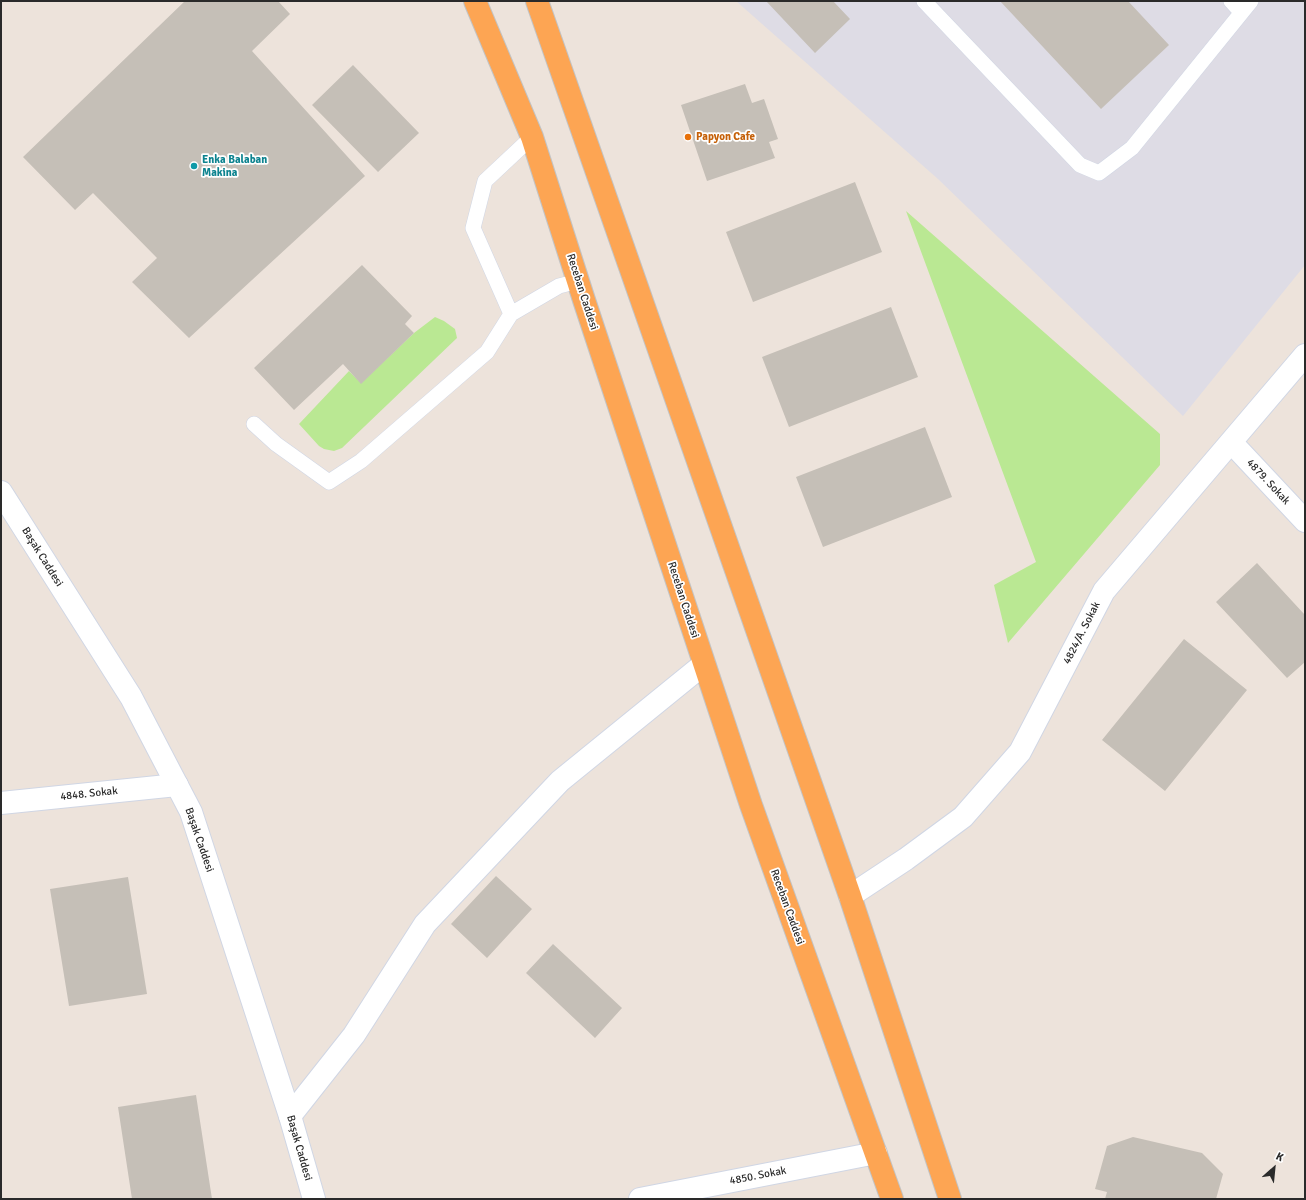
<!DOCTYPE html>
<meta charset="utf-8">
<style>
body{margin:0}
#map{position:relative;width:1306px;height:1200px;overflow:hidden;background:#ede3db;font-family:Signika,sans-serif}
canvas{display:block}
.frame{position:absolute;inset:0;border:2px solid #2a2a2a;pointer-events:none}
.north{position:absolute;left:1254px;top:1148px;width:40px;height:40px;-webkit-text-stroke:3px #fff;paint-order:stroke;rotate:27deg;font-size:11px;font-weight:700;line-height:16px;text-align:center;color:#2a2a2a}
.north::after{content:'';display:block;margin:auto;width:14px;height:18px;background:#2a2a2a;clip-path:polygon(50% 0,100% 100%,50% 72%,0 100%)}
</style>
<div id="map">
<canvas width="1306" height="1200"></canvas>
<div class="frame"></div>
<div class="north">K</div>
</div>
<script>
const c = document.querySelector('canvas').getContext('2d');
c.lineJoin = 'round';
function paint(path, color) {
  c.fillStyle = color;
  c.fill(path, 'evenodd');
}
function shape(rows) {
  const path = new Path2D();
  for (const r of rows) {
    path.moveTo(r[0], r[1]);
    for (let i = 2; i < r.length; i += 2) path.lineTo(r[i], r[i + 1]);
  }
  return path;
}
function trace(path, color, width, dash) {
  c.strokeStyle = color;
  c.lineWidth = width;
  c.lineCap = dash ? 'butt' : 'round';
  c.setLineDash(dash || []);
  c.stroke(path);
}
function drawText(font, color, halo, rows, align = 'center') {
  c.font = font + ' Signika,sans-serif';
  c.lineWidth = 3.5;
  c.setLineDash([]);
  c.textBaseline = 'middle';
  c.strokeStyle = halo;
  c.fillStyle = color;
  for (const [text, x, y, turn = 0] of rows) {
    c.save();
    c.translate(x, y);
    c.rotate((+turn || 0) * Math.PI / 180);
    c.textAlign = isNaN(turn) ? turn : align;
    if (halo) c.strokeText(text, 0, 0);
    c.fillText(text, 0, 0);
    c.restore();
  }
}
paint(shape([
 [736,1,1305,1,1305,265,1183,416,938,179]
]), '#dedce5');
paint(shape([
 [906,211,1160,434,1160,465,1008,643,994,585,1036,562],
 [435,317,444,321,455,329,457,338,342,448,334,451,324,449,319,446,299,424,349,371,361,383,414,333]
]), '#bae893');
paint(shape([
 [185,1,278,1,290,14,252,51,365,176,189,338,132,282,157,258,93,193,75,210,23,157],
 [766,1,833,1,850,19,815,53],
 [1000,1,1128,1,1169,45,1101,109],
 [353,65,419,133,378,172,312,105],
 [745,84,752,103,764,99,778,139,769,142,775,158,707,181,681,105],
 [855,182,882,252,753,302,726,232],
 [362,265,412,316,405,324,414,333,361,384,343,364,294,410,254,368],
 [891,307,918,377,789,427,762,357],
 [925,427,952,497,823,547,796,477],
 [1257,563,1305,615,1305,662,1287,678,1216,602],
 [1184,639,1247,690,1165,791,1102,740],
 [496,876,532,909,487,958,451,924],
 [128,877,147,994,69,1006,50,889],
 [553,944,622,1008,595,1038,526,973],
 [196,1095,212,1199,132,1199,118,1107],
 [1133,1137,1202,1153,1223,1174,1216,1199,1105,1199,1107,1192,1095,1189,1107,1146]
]), '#c5bfb7');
const service = shape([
 [924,1,1080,165,1099,173,1132,148,1251,1],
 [1231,1,1241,12],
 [511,314,559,286,578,281],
 [254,424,276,444,329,482,361,461,487,352,511,314,473,228,485,181,532,137]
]);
const minor = shape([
 [1231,442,1305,521],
 [1,803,177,785],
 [850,896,906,859,963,817,1020,752,1104,591,1305,355],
 [290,1116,354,1035,425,924,560,781,704,664],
 [640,1199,876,1153]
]);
const tertiary = shape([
 [1,492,131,697,191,812,290,1116,314,1199]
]);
const trunk = shape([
 [475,1,532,137,584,300,751,805,892,1199],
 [537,1,850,896,950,1199]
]);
trace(service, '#d0d6e4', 16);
trace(minor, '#d0d6e4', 24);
trace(tertiary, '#d0d6e4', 24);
trace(trunk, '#c3c3c3', 24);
trace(service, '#fff', 15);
trace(minor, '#fff', 22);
trace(tertiary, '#fff', 22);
trace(trunk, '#fda553', 22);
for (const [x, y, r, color] of [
 [688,137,4,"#e8710a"],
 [194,166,4,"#0f9aa8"]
]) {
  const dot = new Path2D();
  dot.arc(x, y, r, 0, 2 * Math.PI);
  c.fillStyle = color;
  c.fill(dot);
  trace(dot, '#fff', 1.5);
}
drawText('bold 11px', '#c56008', '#fff', [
 ["Papyon Cafe",696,137]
], 'left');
drawText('bold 11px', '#0d838f', '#fff', [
 ["Enka Balaban",202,160],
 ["Makina",202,173]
], 'left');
drawText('11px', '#2a2a2a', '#fff', [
 ["Receban Caddesi",582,292,72],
 ["4879. Sokak",1268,482,47],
 ["Başak Caddesi",42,557,58],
 ["Receban Caddesi",683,600,72],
 ["4824/A. Sokak",1082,633,-63],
 ["4848. Sokak",89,794,-6],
 ["Başak Caddesi",199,840,71],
 ["Receban Caddesi",787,907,70],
 ["Başak Caddesi",299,1148,74],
 ["4850. Sokak",758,1176,-11]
]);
</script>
